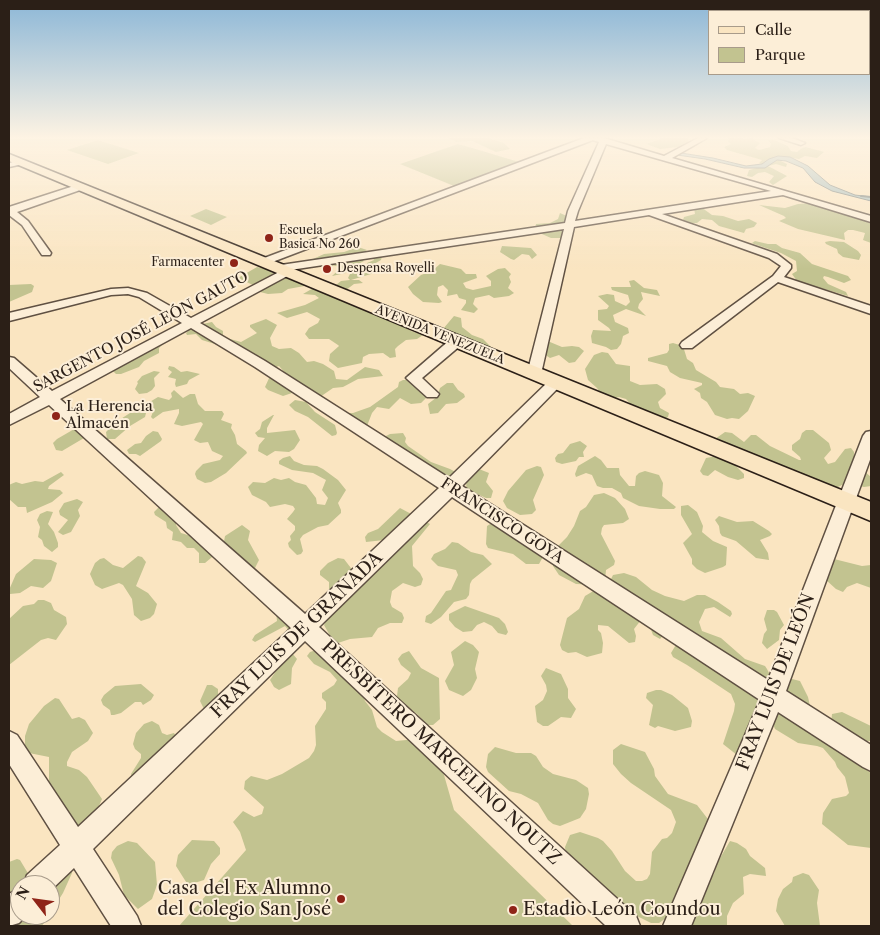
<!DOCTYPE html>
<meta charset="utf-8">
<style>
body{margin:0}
#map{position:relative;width:880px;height:935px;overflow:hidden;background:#fae5c1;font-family:"Libre Caslon Text",serif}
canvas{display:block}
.frame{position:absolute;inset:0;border:10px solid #2b1f17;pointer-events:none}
.legend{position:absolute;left:708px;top:10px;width:162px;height:65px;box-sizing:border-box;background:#fceed7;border:1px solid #a89b8a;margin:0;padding:6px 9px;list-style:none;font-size:15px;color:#2b1f17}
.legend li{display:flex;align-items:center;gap:10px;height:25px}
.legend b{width:25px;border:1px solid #a89b8a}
.north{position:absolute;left:10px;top:875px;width:50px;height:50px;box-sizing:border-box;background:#fceed7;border:1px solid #a89b8a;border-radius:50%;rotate:300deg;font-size:14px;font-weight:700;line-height:20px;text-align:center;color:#2b1f17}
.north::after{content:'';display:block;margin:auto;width:18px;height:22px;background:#8f2418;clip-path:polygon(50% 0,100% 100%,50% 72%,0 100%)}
</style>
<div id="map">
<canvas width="880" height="935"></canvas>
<div class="frame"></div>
<ul class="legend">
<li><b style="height:6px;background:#fae5c1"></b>Calle</li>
<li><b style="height:14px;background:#c2c390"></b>Parque</li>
</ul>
<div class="north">N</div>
</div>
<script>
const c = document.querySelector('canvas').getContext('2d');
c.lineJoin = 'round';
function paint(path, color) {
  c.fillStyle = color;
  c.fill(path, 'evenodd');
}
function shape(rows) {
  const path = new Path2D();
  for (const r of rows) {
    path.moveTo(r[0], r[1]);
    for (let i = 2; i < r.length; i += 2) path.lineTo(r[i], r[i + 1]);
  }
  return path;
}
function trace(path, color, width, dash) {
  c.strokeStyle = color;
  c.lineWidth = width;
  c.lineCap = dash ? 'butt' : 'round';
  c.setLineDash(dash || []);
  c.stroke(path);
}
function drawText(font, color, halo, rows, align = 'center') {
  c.font = font + ' "Libre Caslon Text",serif';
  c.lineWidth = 4;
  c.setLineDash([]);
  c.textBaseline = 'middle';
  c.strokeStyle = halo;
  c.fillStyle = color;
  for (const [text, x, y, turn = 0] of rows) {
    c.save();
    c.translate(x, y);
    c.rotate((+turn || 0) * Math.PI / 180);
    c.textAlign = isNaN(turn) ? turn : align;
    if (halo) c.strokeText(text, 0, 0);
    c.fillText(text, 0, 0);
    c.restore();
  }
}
paint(shape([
 [448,138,488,138,504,143,510,149,496,152,472,141,456,142],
 [663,138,688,138,688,142,678,147,660,149,646,144],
 [729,138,753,139,760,143,755,148,759,150,770,147,771,144,768,140,772,139,788,146,791,151,797,152,802,148,806,147,824,152,817,158,805,156,799,159,787,157,779,160,787,164,786,167,776,164,768,166,787,176,773,185,769,182,774,176,765,172,758,173,752,177,747,176,749,170,764,166,759,163,762,160,727,150,724,147,731,144,728,142],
 [98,140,139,153,108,164,67,150],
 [458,144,469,147,519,162,454,186,400,164],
 [812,203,843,214,852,214,871,224,871,243,863,240,865,233,853,230,848,230,844,233,845,240,798,229,779,221,786,218,784,216,759,205,785,208,798,204],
 [701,207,712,215,723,216,738,221,749,219,757,223,754,227,746,229,744,233,719,226,712,220,702,219,697,223,692,223,683,220,684,217,695,214,694,208],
 [206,209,227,217,211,225,190,216],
 [560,213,571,218,562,238,551,238,535,231,536,224,550,223,558,219],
 [755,241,768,244,776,244,782,248,800,253,812,264,848,276,851,280,844,283,828,277,824,276,823,278,828,284,846,292,848,296,797,281,792,274,797,271,796,261,781,253,754,244,752,243],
 [830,241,844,242,858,251,861,255,859,260,843,257,838,253,837,249,826,244,825,242],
 [502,246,531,248,537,255,532,259,529,255,522,254,514,260,511,259,500,252],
 [358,247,367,250,358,255,364,261,354,266,356,269,347,270,346,273,332,276,342,267,323,264,313,259,324,254,344,252],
 [371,256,382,256,381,260,374,264,375,271,371,274,351,280,359,280,363,283,354,284,346,290,360,307,407,326,411,331,423,335,417,339,406,340,398,346,395,349,396,357,390,358,383,353,369,354,363,357,362,363,338,368,329,361,330,354,339,346,338,345,329,339,309,339,305,334,309,328,318,323,320,319,307,312,287,318,277,313,305,305,319,298,315,295,303,294,322,283,336,285,341,281,350,280,348,278,350,274,367,268,367,263,374,260],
 [440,264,461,269,466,274,476,274,477,278,463,283,466,288,473,290,491,286,491,281,486,276,498,269,505,268,511,274,509,277,511,282,508,288,514,293,509,296,494,298,489,295,475,298,473,304,478,309,474,313,461,310,466,303,466,300,459,298,457,294,447,296,448,290,443,285,438,287,437,295,442,302,439,303,423,302,413,294,408,287,421,275,432,271],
 [257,267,266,269,274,274,285,273,310,285,288,289,282,293,268,294,260,292,255,286,238,278],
 [634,280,644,288,657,290,660,296,641,292,643,299,639,304,638,308,646,316,626,309,613,315,615,322,628,328,629,333,623,336,621,344,617,349,611,350,606,347,592,343,591,336,593,330,611,331,609,328,598,320,598,310,607,309,609,306,598,296,607,294,614,295,615,301,626,306,630,302,628,295,612,290,611,287,631,287,629,281],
 [31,284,34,286,32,292,9,302,9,285],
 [454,316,461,318,462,327,472,335,483,339,491,347,486,348,456,338,443,329],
 [266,319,277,325,270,338,272,346,279,349,291,348,299,353,307,362,314,361,323,364,334,371,336,379,347,380,365,367,379,370,383,376,358,379,343,387,333,388,320,397,295,392,283,396,268,390,265,387,270,376,286,374,279,366,271,369,221,346,202,340,196,334,187,335,186,333,193,326,212,322,216,327,223,331,223,337,241,342,257,333,250,327,250,325],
 [161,340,165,342,159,348,159,353,144,361,139,367,121,374,116,374,111,369],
 [550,342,562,347,572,346,579,347,584,351,575,362,569,363,559,355,550,358,544,354,547,343],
 [673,343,683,346,687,359,693,363,696,370,716,382,720,387,734,389,740,394,748,393,755,396,748,411,739,419,732,418,727,419,715,415,707,402,701,398,700,393,694,389,702,385,702,383,680,378,670,372,667,366,648,361,648,358,667,353,669,350,669,344],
 [602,352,608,353,616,364,630,366,630,381,640,385,657,384,665,389,666,394,658,402,660,408,669,413,668,417,663,420,634,408,626,399,619,397,611,399,602,395,597,388,588,380,585,369,594,355],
 [169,366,174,367,181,372,187,371,200,374,189,380,187,384,176,387,175,384,176,379,168,377,172,372,168,369],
 [154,371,160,372,154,378,155,386,152,390,147,393,139,394,135,389,138,383,137,382,142,376],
 [403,380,409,380,411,384,420,387,427,395,427,397,421,403,411,404,400,398,389,409,377,407,372,413,367,426,345,413,353,413,370,407,398,387,399,382],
 [447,383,453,383,458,390,464,394,465,397,457,403,446,404,438,413,430,414,428,404,437,397,440,388],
 [174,390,183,398,190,394,195,394,198,404,205,411,222,411,224,414,221,420,232,424,231,428,235,435,237,444,246,451,247,453,226,473,211,482,205,483,197,479,195,474,196,471,203,464,220,460,223,456,212,451,208,442,200,443,194,440,203,424,201,422,182,426,174,424,179,413,179,409,163,412,153,419,151,417,154,409,148,407,148,403,158,397,169,400,172,397,171,393],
 [295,400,306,402,315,412,335,425,337,433,336,435,332,436,308,417,295,411,289,405],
 [141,412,146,413,145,417,130,426,115,439,107,439,106,432,116,422,130,413],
 [273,415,274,415,267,428,267,433,295,430,300,440,294,449,289,452,275,451,267,456,258,451,259,445,265,438,258,437,255,433,260,429,262,422],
 [76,428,85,436,84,438,62,451,56,450,53,443,57,439],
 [806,430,813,430,829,443,831,450,824,458,828,464,835,462,845,449,851,448,854,452,854,460,857,465,871,477,871,486,864,487,846,483,836,488,717,443,715,439,725,432,732,433,744,442,751,435,756,435,770,446,799,460,801,460,800,457,792,450,792,445,800,439,802,433],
 [153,431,158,432,162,439,161,441,140,456,136,454,129,454,127,450,135,444,141,443,146,436],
 [403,433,406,438,405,442,408,446,431,462,450,469,459,474,441,489,433,486,432,482,386,439,386,436,390,434],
 [580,441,587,446,583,452,584,457,579,457,576,461,562,464,556,462,555,458,558,454,563,453,570,444],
 [290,456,294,461,304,465,317,466,323,469,338,480,346,490,338,503,341,510,341,513,328,525,318,527,303,535,300,539,303,551,301,554,297,555,289,547,288,543,291,540,290,536,295,530,295,526,287,519,293,512,295,509,293,506,285,504,270,507,266,502,252,495,248,487,253,482,265,483,274,478,281,480,289,478,295,482,306,485,316,498,317,504,325,505,328,498,322,490,326,480,313,473,292,470,279,464,279,461,283,458],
 [595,456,601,460,607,468,619,468,620,475,629,486,635,486,636,476,639,473,645,471,659,475,663,483,662,496,676,507,674,509,660,509,639,506,623,498,621,493,612,488,603,488,597,486,592,475,586,473,576,477,575,474,578,466],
 [717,456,735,465,744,474,744,478,738,480,728,477,715,470,708,476,703,475,700,471,706,458],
 [537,466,541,467,544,475,533,500,536,510,532,514,520,515,507,508,503,501,508,491,526,470],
 [479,469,489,473,486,482,493,491,491,498,486,498,466,489,467,476],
 [61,472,64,475,49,486,48,489,60,490,63,493,52,502,27,513,26,507,18,507,9,499,9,485,11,484,16,482,22,484,35,481,43,482],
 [604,493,615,498,625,509,629,519,623,523,604,525,602,528,601,534,615,561,614,565,606,570,605,581,596,585,576,584,559,575,553,566,552,559,555,549,567,537,574,526,580,511,586,507,594,495],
 [77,499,83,502,78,510,80,516,71,532,63,535,58,532,68,520,60,515,59,511,64,503],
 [688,505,697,512,703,526,702,532,713,541,727,547,726,565,723,567,705,573,697,569,692,564,692,559,683,543,692,534,681,515,681,506],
 [159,507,163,507,176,518,176,525,181,533,191,536,197,535,218,552,205,563,199,563,199,553,194,548,187,548,181,542,172,540,173,532,167,528,166,522,155,515,154,512],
 [400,508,430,524,412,546,413,566,420,573,423,579,421,585,415,587,403,583,392,591,390,602,392,607,402,613,404,618,402,623,390,623,378,628,372,637,350,639,338,643,333,641,324,625,330,614,335,611,345,600,329,594,329,582,320,575,320,571,328,563,338,558,344,559,354,572,367,579,370,578,385,562,384,540,366,542,365,537,368,533,378,529],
 [47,511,53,512,48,524,54,532,58,543,58,547,52,552,44,546,42,540,38,537,40,527,37,520,40,514],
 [719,516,737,522,753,521,769,531,772,534,770,536,760,540,768,553,769,560,756,558,736,541,722,536,720,533,719,526,715,520],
 [495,521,544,555,539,564,526,564,513,554,488,548,486,544,487,526],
 [242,525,250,531,248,540,259,560,255,568,241,582,230,574,223,547,225,536],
 [452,542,458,543,471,552,483,555,492,564,472,580,470,584,469,595,466,599,454,602,441,617,431,624,425,622,426,616,431,613,446,591,451,590,458,575,456,570,438,566,431,559,434,554,445,549],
 [138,556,142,557,146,562,136,586,148,593,157,604,154,614,150,618,141,621,134,615,132,599,123,585,119,583,102,589,95,585,90,574,95,563,100,559,104,558,113,565,123,568],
 [34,559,51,560,57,563,51,581,43,588,31,586,20,593,10,594,9,590,16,574],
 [834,559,862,566,871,565,871,588,857,583,847,587,843,592,836,589,826,580,829,561],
 [624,573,636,577,652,590,665,596,684,601,697,595,705,595,718,602,731,611,732,614,730,617,714,607,705,609,699,622,702,631,721,638,745,659,765,666,767,669,771,677,762,702,737,755,723,744,734,711,735,704,731,694,687,665,673,657,671,653,677,643,665,633,660,639,653,635,650,627,641,620,634,629,636,636,635,642,629,643,608,626,598,625,598,630,601,633,603,643,602,653,587,657,576,652,568,653,562,650,560,645,567,618,579,609,585,596,610,581,613,575],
 [38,600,44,600,51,603,54,610,66,617,67,624,56,640,48,638,41,640,9,665,9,619,23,606,34,604],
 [465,606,499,618,505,624,508,632,506,635,498,633,492,626,484,622,477,625,472,631,463,632,455,627,449,620,449,614],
 [767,610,774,610,777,612,784,625,780,630,779,640,767,649,762,643,764,634,767,630,764,619],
 [276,611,299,614,290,632,285,626,255,642,252,640,255,635,277,621],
 [465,641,473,645,479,652,475,669,477,678,471,690,463,696,449,690,445,681,454,665,451,652],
 [316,650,359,686,365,701,372,710,377,727,382,732,396,741,417,739,430,747,444,775,454,810,573,926,179,926,246,850,240,832,233,822,243,811,254,817,262,814,264,807,244,789,245,781,251,776,267,780,282,774,309,758,314,751,316,745,315,726,326,709,326,702,322,698,322,693,334,685,337,680,330,672,314,664,307,656,310,652],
 [409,651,421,668,439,678,440,719,433,725,427,725,417,714,400,702,397,696,398,688,408,679,411,673,401,665,398,659,402,654],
 [292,653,297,659,292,668,291,684,279,690,274,687,270,680,278,668,273,656],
 [546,668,561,674,568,689,568,698,576,709,571,718,561,717,548,726,543,726,537,722,535,706,543,700,547,691,546,685,541,676],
 [788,678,800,681,808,697,810,706,808,707,784,693],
 [141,684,154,695,151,700,143,705,141,702,135,702,121,713,114,715,111,715,110,710,103,705,101,700,104,695,115,686],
 [207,685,212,685,218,689,218,697,205,711,200,701],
 [656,690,661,690,672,695,688,708,692,721,691,727,675,731,658,726,655,728,649,725,653,705,646,698,647,693],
 [55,698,59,699,72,719,79,717,85,720,93,733,88,741,72,752,67,762,67,766,79,770,87,777,102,799,94,817,79,830,49,789,49,757,29,753,25,748,25,736,29,724,44,706],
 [776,708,871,773,871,848,848,845,822,824,823,813,832,799,846,796,849,793,845,777,837,767,835,762,823,748,817,746,798,743,775,729,773,724],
 [842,712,871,726,871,741,863,741,831,724,832,714],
 [152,721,159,725,162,733,167,735,174,733,177,738,132,779,131,774,141,758,141,754,135,749,133,744,136,733,144,724],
 [621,744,645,752,654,769,655,776,668,794,697,805,711,823,680,890,675,895,669,916,659,923,651,923,631,913,621,905,616,898,597,884,566,854,565,847,570,835,580,832,598,838,603,841,612,851,625,871,636,881,642,881,647,879,650,874,652,852,662,839,667,838,672,833,676,822,671,810,631,783,621,774,613,764,613,750],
 [495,747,516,753,531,753,536,756,543,767,553,774,576,780,588,788,589,794,586,809,580,818,560,826,553,824,548,820,538,803,521,794,509,791,488,772,486,767,488,754],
 [192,840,214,841,220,848,220,854,211,864,204,880,188,885,176,866,178,855],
 [128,841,137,843,155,862,157,885,152,899,138,909,124,895,119,875,111,858,112,852,117,846],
 [730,841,737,843,746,849,750,856,765,868,766,876,750,874,743,877,744,894,733,903,727,916,727,926,673,926,675,915,714,874,716,865],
 [17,859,20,860,29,875,72,865,72,873,63,893,42,926,9,926,9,862],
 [20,885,50,885,50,915,20,915],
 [803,873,809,875,819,890,817,903,820,926,785,926,776,911,778,899,783,889,792,882,793,877]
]), '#c2c390');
const water = shape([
 [681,153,713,158,746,166,762,164,769,159,778,156,790,157,808,166,830,185,855,195,871,197,871,201,832,191,815,182,803,168,786,161,777,160,765,168,744,168,705,159,677,155,681,153]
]);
paint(water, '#a3bcbd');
trace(water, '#737d7b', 1);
trace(shape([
 [861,196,871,197]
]), '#737d7b', 2);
const minor = shape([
 [584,138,604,138,664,156,698,138,707,138,672,158,871,216,871,222,783,195,662,214,777,254,791,265,791,268,784,277,871,306,871,314,778,282,692,348,682,348,680,345,682,342,773,276,781,266,769,258,649,215,574,227,541,374,539,377,534,378,529,377,527,374,564,229,290,270,293,272,291,274,200,323,265,361,449,478,550,380,560,380,562,383,560,386,462,486,768,680,863,436,866,432,871,431,871,457,786,691,871,745,871,771,863,767,778,712,691,926,663,926,760,700,452,497,319,627,636,916,640,926,606,926,305,641,93,849,137,916,141,926,111,926,74,868,50,891,50,885,23,885,27,875,60,845,9,764,9,731,17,735,78,827,291,628,49,405,9,425,9,414,40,397,9,368,9,357,14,358,52,391,182,323,139,297,128,294,111,295,9,321,9,313,111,289,128,288,147,293,191,318,281,271,274,270,273,268,274,266,565,223,568,211,599,142,593,140,267,264,259,264,258,262,259,260,584,138],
 [606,144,771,191,575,221,578,211,606,144],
 [191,328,255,367,439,488,305,614,60,399,191,328],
 [779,138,792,138,805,143,801,145,779,138],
 [20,160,24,162,23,164,9,167,9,163,20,160],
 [80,184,84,187,83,189,17,212,28,221,51,253,50,255,42,255,22,225,9,215,9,207,80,184],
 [456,338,462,342,461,345,422,378,439,394,437,397,427,397,406,378,451,339,456,338],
 [20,888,20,915,27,915,19,923,9,926,9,894,20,888]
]);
const major = shape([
 [9,154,871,502,871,521,9,161,9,154]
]);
trace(minor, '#5f5042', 3);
trace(major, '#2b1f17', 3);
paint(minor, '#fceed7');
paint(major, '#fae5c1');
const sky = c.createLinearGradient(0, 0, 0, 269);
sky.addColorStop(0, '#8cb7d7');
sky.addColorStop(0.51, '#fdf3e3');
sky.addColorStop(1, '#fdf3e300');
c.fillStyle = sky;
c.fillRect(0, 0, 880, 269);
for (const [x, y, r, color] of [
 [269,238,5,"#8f2418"],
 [234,263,5,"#8f2418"],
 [327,269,5,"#8f2418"],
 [56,416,5,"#8f2418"],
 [341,899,5,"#8f2418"],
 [513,910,5,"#8f2418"]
]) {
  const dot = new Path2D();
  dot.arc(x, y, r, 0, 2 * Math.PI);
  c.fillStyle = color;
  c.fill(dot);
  trace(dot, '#fceed7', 2);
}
drawText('12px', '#2b1f17', '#fceed7', [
 ["Escuela",279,231],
 ["Basica No 260",279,245],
 ["Farmacenter",224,263,"right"],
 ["Despensa Royelli",337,269]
], 'left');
drawText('12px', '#2b1f17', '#fceed7', [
 ["AVENIDA VENEZUELA",440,335,22]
]);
drawText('15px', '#2b1f17', '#fceed7', [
 ["SARGENTO JOSÉ LEÓN GAUTO",141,332,-28],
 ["FRANCISCO GOYA",502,521,33]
]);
drawText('15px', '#2b1f17', '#fceed7', [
 ["La Herencia",66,407],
 ["Almacén",66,424]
], 'left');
drawText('18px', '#2b1f17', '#fceed7', [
 ["FRAY LUIS DE GRANADA",297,635,-44],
 ["FRAY LUIS DE LEÓN",776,682,-69],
 ["PRESBÍTERO MARCELINO NOUTZ",441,753,43]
]);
drawText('18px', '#2b1f17', '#fceed7', [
 ["Casa del Ex Alumno",331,889],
 ["del Colegio San José",331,910],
 ["Estadio León Coundou",523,910,"left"]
], 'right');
</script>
